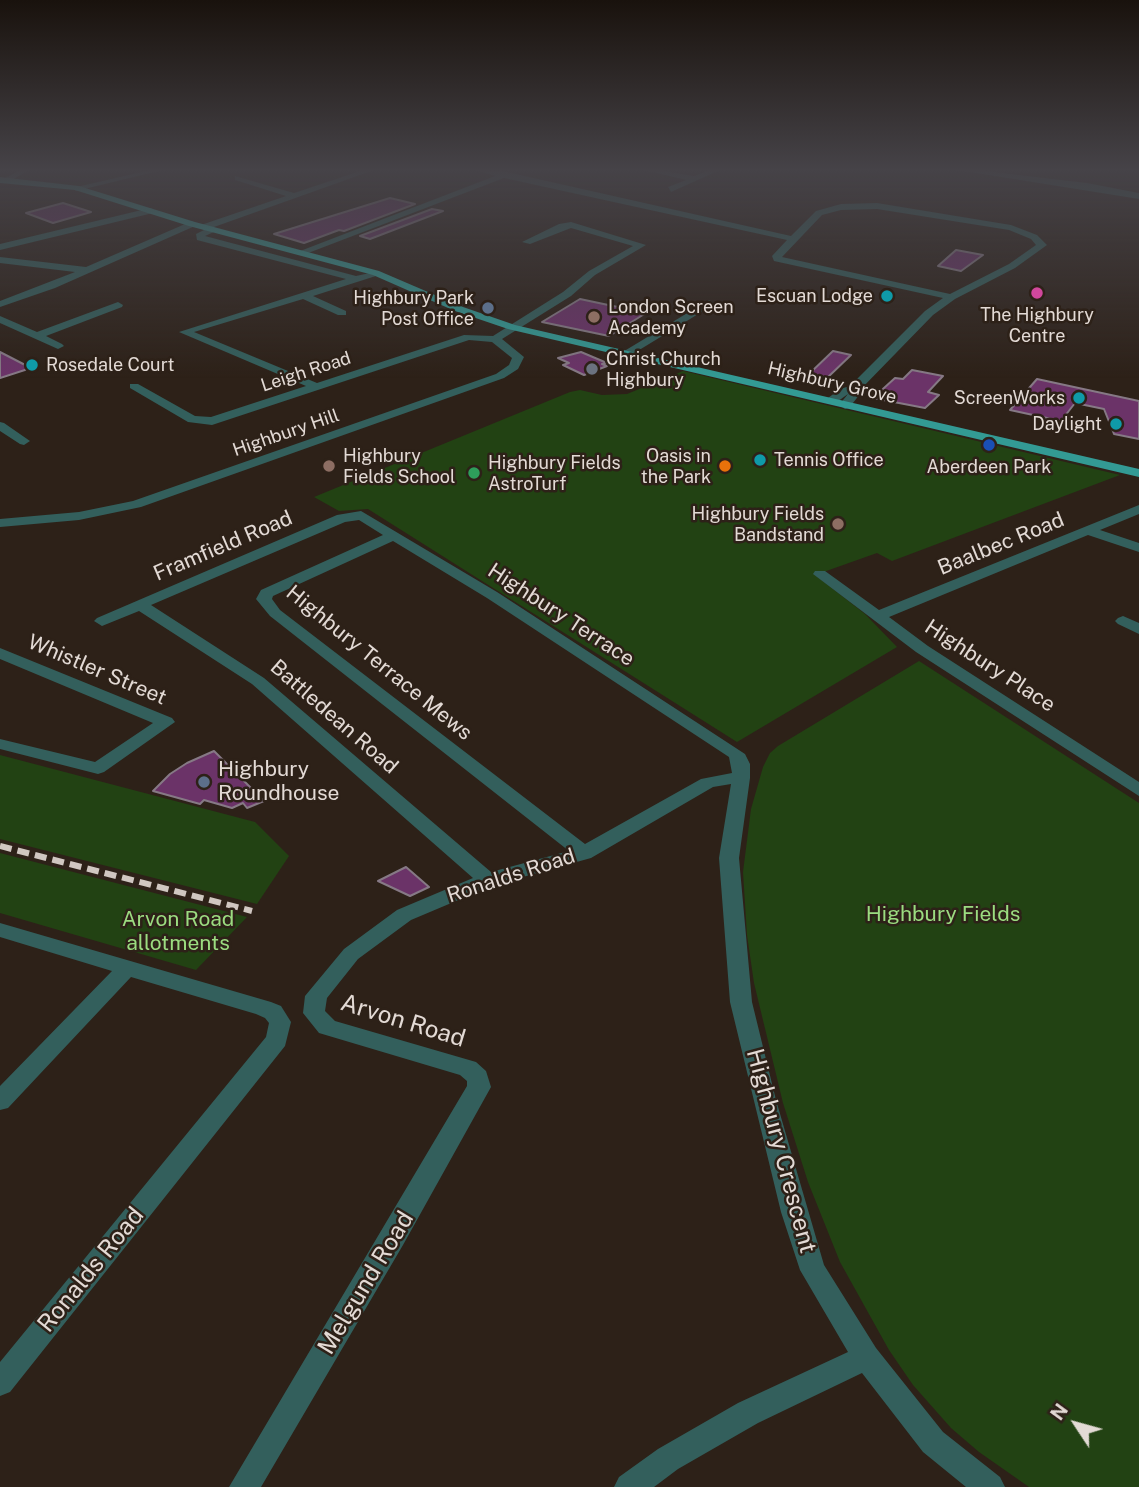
<!DOCTYPE html>
<style>
body{margin:0}
#map{position:relative;width:1139px;height:1487px;overflow:hidden;background:#2d2118;font-family:"Public Sans",sans-serif}
canvas{display:block}
.north{position:absolute;left:1041px;top:1389px;width:70px;height:70px;-webkit-text-stroke:5px #2d2118;paint-order:stroke;rotate:306deg;font-size:19px;font-weight:700;line-height:28px;text-align:center;color:#e3dad5}
.north::after{content:'';display:block;margin:auto;width:24px;height:32px;background:#e3dad5;clip-path:polygon(50% 0,100% 100%,50% 72%,0 100%)}
</style>
<div id="map">
<canvas width="1139" height="1487"></canvas>
<div class="north">N</div>
</div>
<script>
const g = document.querySelector('canvas').getContext('2d');
g.lineJoin = 'round';
function fillPath(path, color) {
  g.fillStyle = color;
  g.fill(path, 'evenodd');
}
function shape(rows) {
  const path = new Path2D();
  for (const r of rows) {
    path.moveTo(r[0], r[1]);
    for (let i = 2; i < r.length; i += 2) path.lineTo(r[i], r[i + 1]);
  }
  return path;
}
function stroke(path, color, width, dash) {
  g.strokeStyle = color;
  g.lineWidth = width;
  g.lineCap = dash ? 'butt' : 'round';
  g.setLineDash(dash || []);
  g.stroke(path);
}
function label(font, color, halo, rows, align = 'center') {
  g.font = font + ' "Public Sans",sans-serif';
  g.lineWidth = 5;
  g.setLineDash([]);
  g.textBaseline = 'middle';
  g.strokeStyle = halo;
  g.fillStyle = color;
  for (const [text, x, y, turn = 0] of rows) {
    g.save();
    g.translate(x, y);
    g.rotate((+turn || 0) * Math.PI / 180);
    g.textAlign = isNaN(turn) ? turn : align;
    if (halo) g.strokeText(text, 0, 0);
    g.fillText(text, 0, 0);
    g.restore();
  }
}
fillPath(shape([
 [683,371,1120,475,892,561,877,553,815,575,865,614,897,647,737,742,368,509,339,511,314,497,570,392,580,390,602,395,627,394],
 [919,661,1139,803,1139,1487,1029,1487,979,1452,951,1428,913,1385,889,1350,840,1262,808,1182,783,1103,754,983,747,935,743,872,751,809,763,767,770,753,778,746],
 [0,755,255,822,289,856,257,904,0,839],
 [0,853,247,917,196,970,0,913]
]), '#224213');
const building = shape([
 [390,198,415,204,344,231,339,230,304,243,274,234,390,198],
 [63,203,91,212,53,223,26,213,63,203],
 [432,209,443,211,370,239,360,236,432,209],
 [956,250,983,255,961,271,938,266,956,250],
 [580,299,646,313,609,336,542,322,580,299],
 [833,351,851,355,827,378,809,374,833,351],
 [0,352,31,368,0,378,0,352],
 [581,352,607,363,602,364,607,366,584,375,563,365,569,363,558,358,581,352],
 [912,370,943,376,928,392,939,395,925,408,873,398,895,378,903,379,912,370],
 [1037,379,1139,401,1139,439,1114,434,1104,409,1075,403,1061,421,1010,410,1037,379],
 [214,751,264,801,247,808,243,803,232,808,204,800,200,804,153,791,170,774,187,763,214,751],
 [406,867,429,887,410,896,378,881,406,867]
]);
fillPath(building, '#6b3368');
stroke(building, '#867985', 2);
fillPath(shape([
 [20,170,29,170,7,183,0,181,20,170],
 [150,170,163,170,76,191,72,188,150,170],
 [363,170,374,170,214,227,216,231,205,236,356,276,379,271,379,275,313,296,346,311,346,315,338,315,303,299,194,332,317,383,464,335,493,336,563,292,589,271,633,246,571,228,530,244,522,242,559,224,571,222,646,245,595,275,571,296,502,339,524,357,518,369,504,378,141,507,79,520,0,527,0,519,79,512,133,501,496,374,509,365,512,358,492,342,469,340,212,425,188,422,130,388,130,384,138,384,195,416,211,417,306,386,179,332,346,279,197,240,196,234,204,230,199,227,201,225,286,196,235,180,235,176,294,193,363,170],
 [476,170,507,172,791,236,816,211,841,204,877,203,1011,225,1037,235,1047,245,1015,268,955,299,933,315,860,390,860,394,849,408,845,409,839,405,848,394,834,404,824,401,840,389,850,386,925,311,943,298,774,261,772,256,787,240,504,178,303,255,295,253,495,176,476,170],
 [877,209,1009,230,1031,239,1036,245,1009,264,950,294,782,257,822,215,841,210,877,209],
 [644,170,658,170,694,176,710,170,720,170,671,192,668,187,686,180,644,170],
 [957,170,977,170,1087,183,1139,193,1139,199,957,170],
 [150,208,153,209,153,213,0,250,0,244,150,208],
 [192,221,197,224,195,226,55,288,0,307,0,301,75,272,0,263,0,257,86,267,192,221],
 [709,300,714,303,713,305,631,355,621,353,709,300],
 [118,302,123,305,122,307,46,336,62,344,64,346,58,349,0,323,0,316,37,332,118,302],
 [0,422,4,423,30,441,24,445,20,444,0,431,0,422],
 [1139,505,1139,514,1100,530,1139,543,1139,552,1088,535,889,617,928,646,1139,782,1139,796,916,652,813,574,815,571,825,571,879,610,1139,505],
 [361,511,497,592,745,754,750,764,750,778,739,858,752,1002,776,1100,824,1265,876,1348,943,1432,1000,1477,1005,1487,966,1487,923,1452,862,1373,758,1423,678,1469,654,1487,614,1487,619,1477,658,1449,738,1403,848,1352,800,1270,781,1212,730,1002,719,858,731,784,713,787,591,858,494,885,411,920,358,959,327,998,325,1011,335,1021,476,1062,486,1071,491,1087,403,1245,261,1487,229,1487,467,1086,467,1081,460,1075,319,1033,303,1013,305,996,344,949,397,910,473,878,252,684,139,611,102,626,94,621,97,618,337,515,361,511],
 [359,520,383,535,261,590,256,599,270,616,569,851,491,872,264,678,151,605,345,522,359,520],
 [393,541,487,598,729,757,732,773,701,779,585,844,280,610,272,599,273,596,393,541],
 [1123,616,1139,623,1139,634,1118,624,1115,621,1118,618,1123,616],
 [0,648,172,718,175,722,104,772,98,774,0,749,0,739,95,762,153,723,0,659,0,648],
 [0,923,271,1002,281,1006,291,1022,285,1046,10,1392,0,1396,0,1362,266,1037,269,1023,265,1018,256,1014,131,977,8,1108,0,1110,0,1086,112,971,0,937,0,923]
]), '#335f5c');
fillPath(shape([
 [0,177,79,186,195,222,379,271,463,307,515,325,1139,469,1139,477,508,329,455,311,373,275,189,226,75,190,0,183,0,177]
]), '#339a94');
stroke(shape([
 [0,846,252,911]
]), '#d0c7c1', 6, [12, 6]);
const sky = g.createLinearGradient(0, 0, 0, 378);
sky.addColorStop(0, '#19120d');
sky.addColorStop(0.45, '#464348');
sky.addColorStop(1, '#46434800');
g.fillStyle = sky;
g.fillRect(0, 0, 1139, 378);
for (const [x, y, r, color] of [
 [1037,293,7,"#d1479c"],
 [887,296,7,"#0f9aa8"],
 [488,308,7,"#5c6f8a"],
 [594,317,7,"#8d6e63"],
 [32,365,7,"#0f9aa8"],
 [592,369,7,"#6b7280"],
 [1079,398,7,"#0f9aa8"],
 [1116,424,7,"#0f9aa8"],
 [989,445,7,"#1a4fb4"],
 [760,460,7,"#0f9aa8"],
 [329,466,7,"#8d6e63"],
 [725,466,7,"#e8710a"],
 [474,473,7,"#2e9e5b"],
 [838,524,7,"#8d6e63"],
 [204,782,7,"#5c6f8a"]
]) {
  const dot = new Path2D();
  dot.arc(x, y, r, 0, 2 * Math.PI);
  g.fillStyle = color;
  g.fill(dot);
  stroke(dot, '#2d2118', 2.5);
}
label('18px', '#e3dad5', '#2d2118', [
 ["Escuan Lodge",873,296],
 ["Highbury Park",474,298],
 ["Post Office",474,319],
 ["London Screen",608,307,"left"],
 ["Academy",608,328,"left"],
 ["The Highbury",1037,315,"center"],
 ["Centre",1037,336,"center"],
 ["Christ Church",606,359,"left"],
 ["Highbury",606,380,"left"],
 ["Rosedale Court",46,365,"left"],
 ["ScreenWorks",1065,398],
 ["Daylight",1102,424],
 ["Highbury",343,456,"left"],
 ["Fields School",343,477,"left"],
 ["Oasis in",711,456],
 ["the Park",711,477],
 ["Tennis Office",774,460,"left"],
 ["Highbury Fields",488,463,"left"],
 ["AstroTurf",488,484,"left"],
 ["Aberdeen Park",989,467,"center"],
 ["Highbury Fields",824,514],
 ["Bandstand",824,535]
], 'right');
label('18px', '#e3dad5', '#2d2118', [
 ["Leigh Road",306,372,-18],
 ["Highbury Grove",832,383,13],
 ["Highbury Hill",286,433,-19]
]);
label('21px', '#e3dad5', '#2d2118', [
 ["Baalbec Road",1001,544,-22],
 ["Framfield Road",223,546,-23],
 ["Highbury Terrace",561,615,33],
 ["Highbury Terrace Mews",379,663,39],
 ["Highbury Place",990,666,33],
 ["Whistler Street",97,670,23],
 ["Battledean Road",334,717,41],
 ["Ronalds Road",511,876,-18]
]);
label('21px', '#e3dad5', '#2d2118', [
 ["Highbury",218,770],
 ["Roundhouse",218,794]
], 'left');
label('21px', '#9bdc80', '#2d2118', [
 ["Highbury Fields",943,915],
 ["Arvon Road",178,920],
 ["allotments",178,944]
]);
label('24px', '#e3dad5', '#2d2118', [
 ["Arvon Road",403,1021,17],
 ["Highbury Crescent",781,1151,75],
 ["Ronalds Road",91,1270,-51],
 ["Melgund Road",366,1283,-59]
]);
</script>
